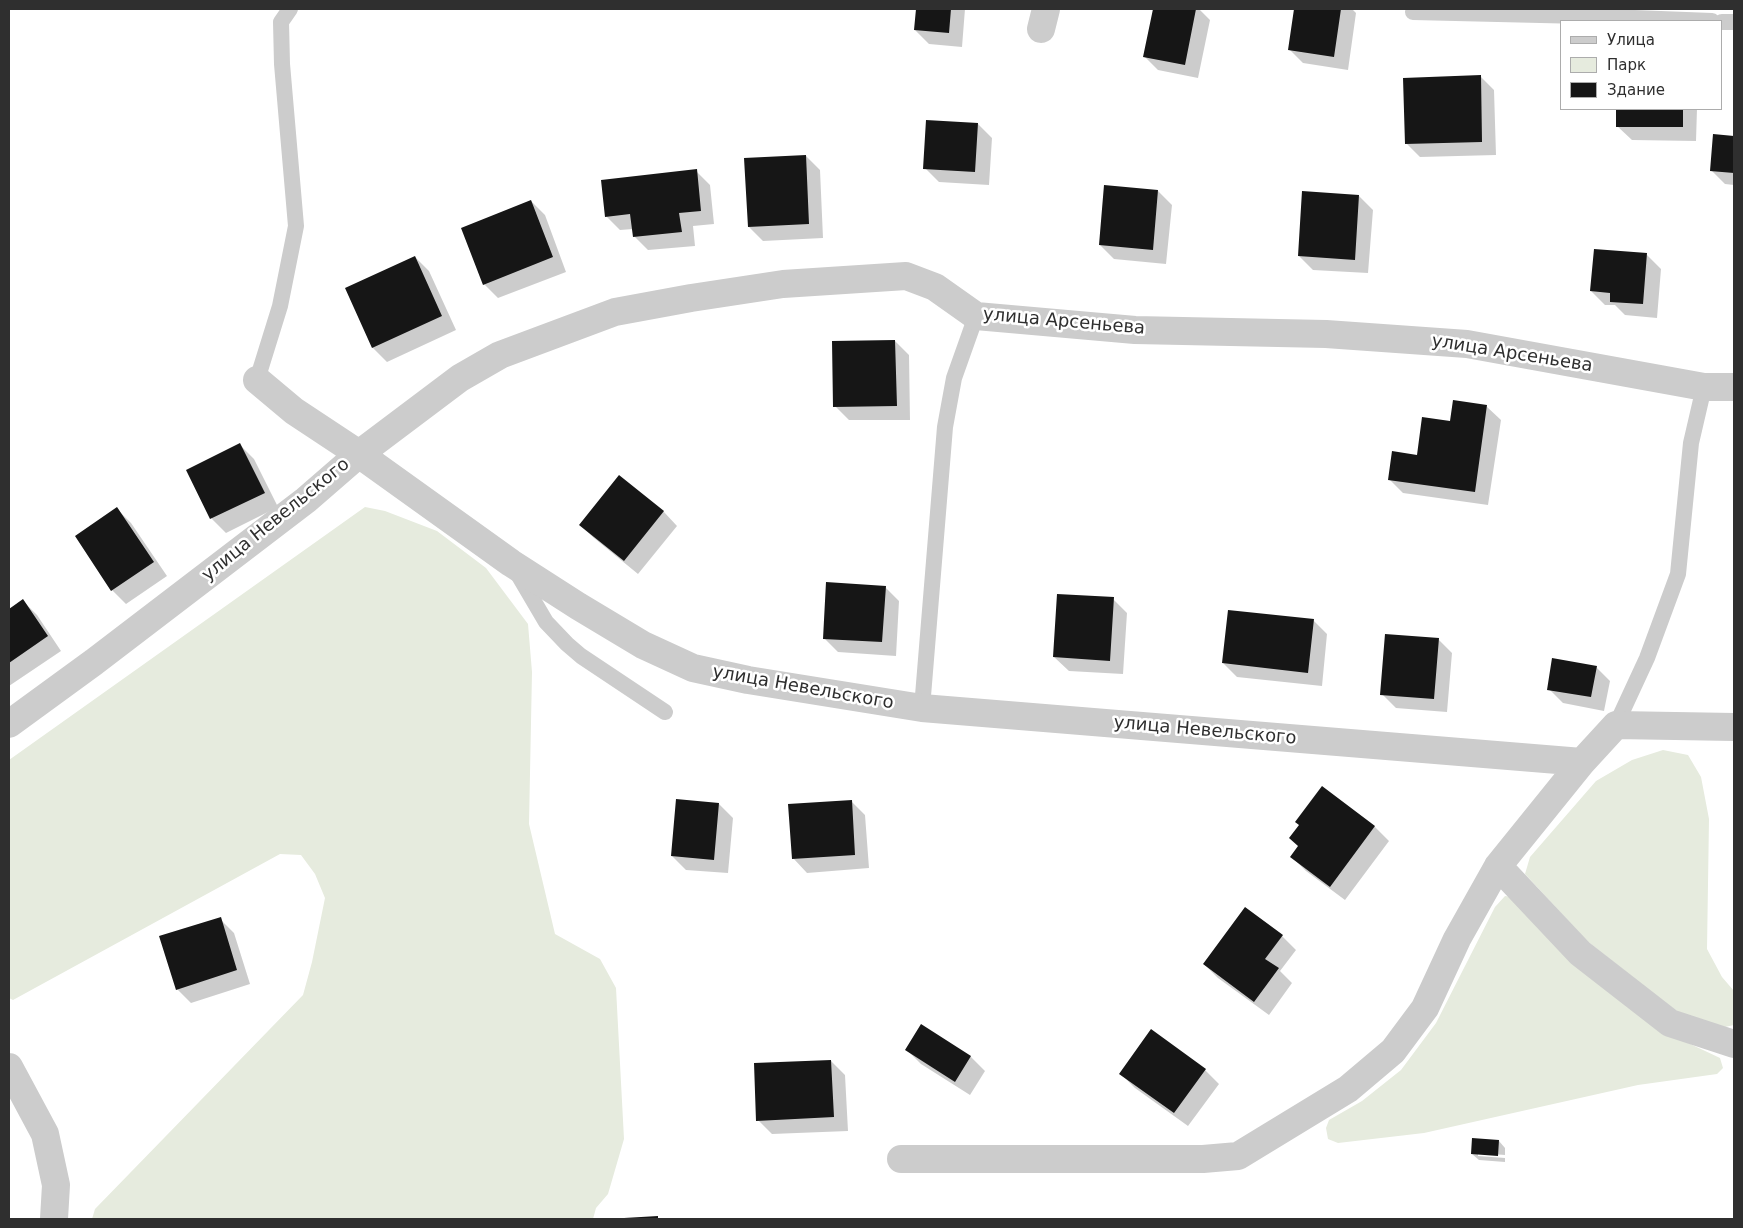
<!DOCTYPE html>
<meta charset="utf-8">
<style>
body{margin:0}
#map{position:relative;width:1743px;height:1228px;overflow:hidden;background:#fff;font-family:"DejaVu Sans",sans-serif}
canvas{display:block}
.frame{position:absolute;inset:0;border:10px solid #2f2f2f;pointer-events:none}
.legend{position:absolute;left:1560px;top:20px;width:162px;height:90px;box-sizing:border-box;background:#fff;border:1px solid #acacac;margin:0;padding:6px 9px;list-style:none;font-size:15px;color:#2f2f2f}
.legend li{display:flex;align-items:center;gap:10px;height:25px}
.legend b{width:25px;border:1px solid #acacac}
</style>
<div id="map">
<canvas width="1743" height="1228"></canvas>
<div class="frame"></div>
<ul class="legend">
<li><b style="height:6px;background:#ccc"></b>Улица</li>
<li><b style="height:14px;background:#e6ebde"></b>Парк</li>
<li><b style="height:14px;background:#161616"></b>Здание</li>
</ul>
</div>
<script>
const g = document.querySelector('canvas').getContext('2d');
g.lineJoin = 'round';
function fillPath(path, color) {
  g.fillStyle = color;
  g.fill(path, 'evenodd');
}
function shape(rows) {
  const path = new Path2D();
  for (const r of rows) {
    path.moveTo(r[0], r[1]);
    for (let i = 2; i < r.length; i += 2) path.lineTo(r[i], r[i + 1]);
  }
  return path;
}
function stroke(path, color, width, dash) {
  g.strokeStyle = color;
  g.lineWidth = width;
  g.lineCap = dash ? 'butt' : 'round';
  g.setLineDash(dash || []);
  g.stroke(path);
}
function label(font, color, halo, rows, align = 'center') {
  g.font = font + ' "DejaVu Sans",sans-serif';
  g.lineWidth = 5;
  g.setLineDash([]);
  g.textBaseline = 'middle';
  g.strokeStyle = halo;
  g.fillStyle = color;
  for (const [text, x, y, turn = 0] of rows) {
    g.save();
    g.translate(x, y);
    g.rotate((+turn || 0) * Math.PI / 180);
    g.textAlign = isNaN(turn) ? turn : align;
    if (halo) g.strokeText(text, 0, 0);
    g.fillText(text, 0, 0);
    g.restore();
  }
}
fillPath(shape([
 [365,507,385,511,437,531,486,568,528,624,532,672,529,824,555,934,600,959,616,988,624,1139,608,1194,596,1208,593,1219,92,1219,95,1209,303,995,312,962,325,898,315,874,301,855,280,854,13,1000,9,998,9,760],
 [1663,750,1688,755,1701,777,1709,819,1707,949,1722,977,1734,991,1734,1025,1725,1027,1678,1012,1653,993,1587,941,1525,874,1530,857,1596,781,1632,760],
 [1505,896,1512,897,1667,1033,1720,1058,1723,1068,1717,1074,1638,1085,1424,1133,1338,1143,1328,1139,1326,1128,1329,1120,1362,1101,1401,1070,1436,1023,1495,907]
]), '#e6ebde');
fillPath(shape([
 [917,9,965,9,962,47,929,44,915,30],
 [1154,9,1199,9,1210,20,1198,78,1158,70,1144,56],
 [1296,9,1352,9,1356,13,1348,70,1303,63,1289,49],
 [1480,76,1494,90,1496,155,1420,157,1406,143],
 [1618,109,1697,109,1696,141,1632,140,1617,126],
 [978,124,992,138,989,185,939,182,925,168],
 [1714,136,1734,137,1734,185,1725,184,1711,170],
 [806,156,820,170,823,238,763,241,749,227],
 [696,171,710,185,714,224,693,226,695,246,648,250,634,236,633,229,620,230,606,216],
 [1158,191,1172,205,1166,264,1114,259,1100,245],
 [1359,196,1373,210,1368,273,1313,270,1299,256],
 [531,201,545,215,566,272,498,298,484,284],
 [1647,255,1661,269,1657,318,1625,315,1615,305,1605,305,1591,291],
 [415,257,429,271,456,330,387,362,373,348,347,288],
 [895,341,909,355,910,420,849,420,835,406],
 [1486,406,1501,420,1488,505,1403,493,1389,479,1418,456,1451,422],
 [240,445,254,459,278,507,226,533,212,519,188,470],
 [619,476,664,512,677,526,638,574,594,538,580,525],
 [117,509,131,523,167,576,126,604,112,590,76,536],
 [885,587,899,601,896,656,838,652,824,638],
 [1113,599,1127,613,1123,674,1069,671,1054,657],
 [23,601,37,615,61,651,9,686,9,611],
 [1313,620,1327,634,1322,686,1237,677,1223,663],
 [1438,639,1452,653,1447,712,1396,708,1382,694],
 [1596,667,1610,681,1604,711,1563,703,1549,689],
 [1323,788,1375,827,1389,841,1345,900,1306,871,1292,857,1299,847],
 [851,801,865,815,869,868,807,873,793,858],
 [719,804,733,818,728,873,686,870,672,856],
 [220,919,234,933,250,984,191,1003,177,989],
 [1282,936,1296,950,1280,971,1292,983,1269,1015,1218,978,1204,964],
 [922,1026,971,1057,985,1071,970,1095,921,1064,907,1050],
 [831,1061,845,1075,848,1131,772,1134,758,1120],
 [1205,1070,1219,1084,1188,1126,1135,1088,1121,1074],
 [1499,1141,1505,1148,1505,1162,1479,1160,1472,1154],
 [1478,1153,1505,1155,1505,1158,1478,1156]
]), '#0003');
fillPath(shape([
 [916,9,951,9,949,33,914,30],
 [1153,9,1196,9,1185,65,1143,57],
 [1294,9,1341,9,1334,57,1288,50],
 [1481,75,1482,142,1405,144,1403,78],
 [1616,109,1683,109,1683,127,1616,127],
 [926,120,978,123,975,172,923,169],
 [1713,134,1734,136,1734,173,1710,171],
 [806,155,809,224,748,227,744,158],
 [697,169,701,211,679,213,682,232,633,237,630,214,605,217,601,180],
 [1104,185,1158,190,1153,250,1099,245],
 [1302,191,1359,195,1355,260,1298,256],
 [531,200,553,257,483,285,461,228],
 [1594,249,1647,253,1643,304,1610,302,1610,293,1590,291],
 [415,256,442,316,372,348,345,288],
 [895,340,897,406,833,407,832,341],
 [1453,400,1487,405,1475,492,1388,480,1392,451,1417,455,1422,417,1450,421],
 [240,443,265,493,210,519,186,470],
 [619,475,664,511,624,561,579,525],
 [117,507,154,562,111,591,75,536],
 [826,582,886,586,882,642,823,639],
 [1057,594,1114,597,1110,661,1053,657],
 [23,599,48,636,9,663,9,609],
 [1228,610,1314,619,1308,673,1222,663],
 [1385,634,1439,638,1434,699,1380,695],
 [1552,658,1597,666,1591,697,1547,690],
 [1322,786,1375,826,1330,887,1290,857,1298,846,1289,838,1299,825,1295,822],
 [676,799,719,803,714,860,671,856],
 [852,800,855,855,792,859,788,804],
 [1245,907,1283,935,1265,959,1279,968,1254,1002,1203,964],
 [221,917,237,970,176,990,159,936],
 [921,1024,971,1056,955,1082,905,1050],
 [1151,1029,1206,1069,1174,1113,1119,1074],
 [831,1060,834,1117,756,1121,754,1063],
 [1472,1138,1499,1140,1498,1156,1471,1154],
 [658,1216,658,1219,624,1219,624,1218]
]), '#161616');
stroke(shape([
 [1413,12,1583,16,1712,21],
 [1722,22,1734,22],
 [257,380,280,306,296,226,282,64,281,22,290,9],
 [516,571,546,622,567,644,581,656,665,712],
 [922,708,945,427,954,378,976,316],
 [1616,725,1647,658,1678,574,1691,443,1704,387]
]), '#ccc', 16);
stroke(shape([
 [1041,29,1046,9],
 [257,380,294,411,359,454,511,563,578,606,643,645,693,668,748,680,922,708,1582,762,1616,725,1734,727],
 [9,724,94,662,306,500,359,454,460,378,500,355,615,312,691,298,783,284,906,276,935,287,976,316,1135,330,1326,334,1467,344,1704,387,1734,387],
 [1498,866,1580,953,1670,1023,1734,1044],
 [9,1067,45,1134,56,1185,54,1219],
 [901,1159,1203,1159,1238,1156,1348,1089,1393,1051,1425,1008,1457,939,1498,866,1582,762]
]), '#ccc', 28);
label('18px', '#2f2f2f', '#fff', [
 ["улица Арсеньева",1064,322,5],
 ["улица Арсеньева",1512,354,9],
 ["улица Невельского",276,520,-39],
 ["улица Невельского",803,688,10],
 ["улица Невельского",1205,731,5]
]);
</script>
